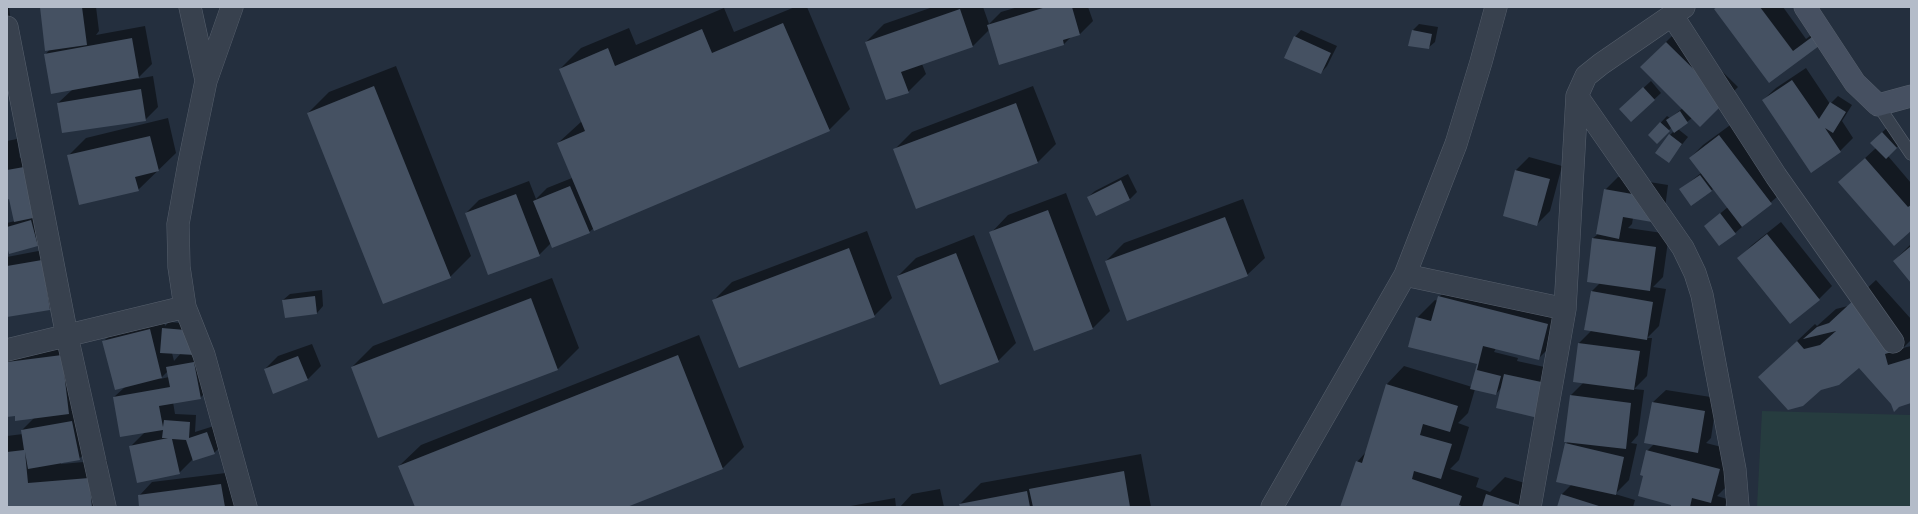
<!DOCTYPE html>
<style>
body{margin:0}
#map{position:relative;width:1918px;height:514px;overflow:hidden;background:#242f3e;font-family:Arial,sans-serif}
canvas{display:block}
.frame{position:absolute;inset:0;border:8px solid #b4bcc9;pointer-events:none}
</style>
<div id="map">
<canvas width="1918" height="514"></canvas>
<div class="frame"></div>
</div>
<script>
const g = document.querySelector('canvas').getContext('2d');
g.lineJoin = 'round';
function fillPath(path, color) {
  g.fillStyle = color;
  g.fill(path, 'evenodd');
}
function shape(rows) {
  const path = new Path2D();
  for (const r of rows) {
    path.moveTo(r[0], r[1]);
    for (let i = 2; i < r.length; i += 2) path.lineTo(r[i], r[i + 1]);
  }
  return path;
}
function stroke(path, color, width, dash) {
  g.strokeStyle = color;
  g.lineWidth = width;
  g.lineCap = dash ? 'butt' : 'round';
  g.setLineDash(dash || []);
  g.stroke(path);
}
fillPath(shape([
 [1762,411,1911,415,1911,507,1757,507]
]), '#263c3f');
fillPath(shape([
 [7,7,9,7,17,73,7,83],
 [41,7,96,7,99,31,96,35,145,26,152,64,137,79,153,76,158,107,145,120,58,103,73,89,45,55,50,49],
 [795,7,807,7,850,109,829,130,594,228,589,232,551,243,539,255,466,213,479,200,529,181,536,199,547,188,572,178,558,143,582,121,560,69,581,48,629,28,636,45,724,8,734,32],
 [933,7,983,7,989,24,1001,12,1018,7,1088,7,1093,21,1080,34,1071,37,1064,44,989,30,973,46,922,64,926,74,908,92,866,42,884,24],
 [1717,7,1783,7,1806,39,1825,25,1769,82],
 [1419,24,1438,27,1435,42,1428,48,1413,30],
 [1679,29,1738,87,1700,125,1692,118,1678,129,1688,137,1668,162,1670,135,1674,131,1672,127,1657,142,1649,135,1667,116,1670,118,1683,108,1641,67],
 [1301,30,1337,46,1327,66,1321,73,1295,37],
 [396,66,471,256,450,277,308,113,329,92],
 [1806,68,1830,104,1838,96,1852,105,1842,121,1853,138,1840,151,1763,100,1776,88],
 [1651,81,1661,93,1631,121,1627,103],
 [1033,86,1056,144,1038,162,917,207,894,150,912,132],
 [168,118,176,153,138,190,68,156,86,138],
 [1733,123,1785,190,1735,233,1705,226,1728,207,1713,189,1691,205,1681,189,1701,173,1690,158,1703,145],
 [1889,126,1903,141,1888,156,1911,183,1911,230,1839,182,1876,148,1878,136],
 [17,139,20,158,37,155,45,239,38,246,9,249,7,251,7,223,15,221,10,198,7,199,7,141],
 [1529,157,1562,166,1550,211,1537,224,1504,215,1516,170],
 [1128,174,1137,192,1130,199,1097,215,1088,197,1095,191],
 [1618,177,1668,185,1665,208,1633,218,1632,224,1628,228,1669,234,1663,277,1653,287,1666,289,1659,326,1647,338,1652,338,1647,376,1634,389,1644,390,1638,435,1631,443,1637,444,1629,480,1615,494,1635,500,1633,507,1558,507,1562,494,1572,484,1566,444,1568,441,1570,396,1584,382,1579,343,1592,330,1592,291,1600,283,1593,238,1597,235,1605,190],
 [1066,193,1110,311,1092,329,991,233,1008,215],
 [1243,199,1265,258,1247,275,1106,261,1124,243],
 [1781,222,1832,286,1819,299,1790,322,1739,258,1752,245],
 [867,231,892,298,874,316,714,300,732,282],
 [974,235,1016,343,998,361,898,276,916,258],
 [1911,244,1911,281,1894,261],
 [54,248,63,296,50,309,7,316,7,257],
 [552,278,579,348,558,369,352,367,373,346],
 [1457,279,1565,306,1556,341,1538,359,1496,348,1494,352,1518,358,1517,361,1558,370,1551,404,1501,388,1496,394,1475,389,1468,413,1458,423,1469,427,1459,460,1450,469,1479,478,1476,487,1490,492,1505,477,1541,488,1535,507,1342,507,1357,462,1366,452,1387,384,1404,366,1472,387,1478,364,1417,318,1435,300,1438,301,1439,297],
 [1876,280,1911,319,1911,340,1903,348,1911,346,1911,402,1859,366,1759,377,1815,324,1817,326,1836,309,1848,306],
 [322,290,323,306,317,313,283,300,290,294],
 [163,317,165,326,169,322,203,325,213,385,200,398,173,402,175,414,196,415,195,432,214,426,221,446,214,453,193,459,179,473,131,446,145,432,114,397,125,387,103,342,116,329],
 [172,353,181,353,174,361],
 [168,371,169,377,160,379],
 [699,335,744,447,723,468,625,507,416,507,399,466,421,445],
 [80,338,87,395,71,411,85,408,92,446,79,459,61,463,61,464,107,460,111,506,7,507,7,436,23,434,22,430,35,417,16,414,7,416,7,347],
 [312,344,321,366,308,379,265,369,278,356],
 [1666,390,1717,398,1711,438,1706,443,1737,451,1729,484,1717,496,1727,499,1725,507,1672,507,1673,504,1644,475,1647,451,1654,444,1652,403],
 [1141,454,1151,507,961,507,960,504,981,483],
 [234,472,239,507,140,507,139,496,152,482],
 [940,489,944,507,900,507,912,494],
 [895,498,896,507,845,507]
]), '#0007');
fillPath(shape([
 [40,7,82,7,87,45,45,51],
 [1046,7,1072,7,1080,35,1063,40,1064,45,999,65,987,25],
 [1717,7,1760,7,1793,51,1812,37,1819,46,1769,83,1714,9],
 [960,9,973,47,901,72,909,93,886,100,865,42],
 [783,23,830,131,594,231,557,143,585,131,559,69,608,48,615,66,702,29,712,53],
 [1412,30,1432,34,1429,49,1408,46],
 [1294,36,1331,53,1321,74,1284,58],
 [132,38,139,78,51,94,44,54],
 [1666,42,1726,101,1700,127,1640,67],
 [1792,80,1819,119,1830,102,1846,112,1833,133,1825,128,1841,152,1811,173,1762,100],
 [374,86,451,278,383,304,307,113],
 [1643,87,1655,100,1631,122,1619,109],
 [141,89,146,121,62,133,57,103],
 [1016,103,1038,163,916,209,893,149],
 [1680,111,1688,123,1674,133,1666,120],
 [1660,122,1670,131,1657,144,1648,135],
 [1882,132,1897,148,1886,159,1870,143],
 [1669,134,1682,144,1669,163,1655,153],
 [1719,135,1772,204,1742,227,1689,158],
 [150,136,159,171,135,177,139,191,79,205,67,155],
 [1865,158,1908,207,1911,205,1911,231,1894,246,1838,182],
 [24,167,33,218,14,222,9,199,7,200,7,170],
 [1515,170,1550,179,1537,226,1503,216],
 [1700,175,1712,191,1691,206,1679,189],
 [1121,180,1130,200,1096,216,1087,197],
 [570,186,590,233,552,248,533,201],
 [1604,189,1655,198,1652,222,1623,217,1619,239,1596,234],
 [516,194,540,256,488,275,465,213],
 [1048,210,1093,329,1034,351,989,232],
 [1720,213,1736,234,1719,246,1704,226],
 [1225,217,1248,276,1127,321,1105,261],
 [31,220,38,246,9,254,7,246,7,227],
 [1767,234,1820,300,1790,324,1737,258],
 [1592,238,1656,247,1650,291,1587,282],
 [1911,246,1911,283,1893,261],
 [849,248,875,317,739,368,712,300],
 [956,253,999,362,940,385,897,276],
 [42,260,50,310,7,317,7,266],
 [1591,291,1653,302,1647,340,1584,330],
 [315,296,317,314,285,318,282,300],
 [1438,296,1548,324,1539,360,1483,346,1477,370,1501,376,1496,395,1470,389,1477,364,1408,347,1416,317,1431,321],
 [1857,297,1904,348,1885,354,1888,365,1911,358,1911,403,1899,407,1894,412,1891,404,1859,368,1839,385,1821,390,1803,406,1788,410,1758,377,1797,341,1804,349,1820,345,1836,331,1803,339,1817,327,1829,323],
 [531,298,558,370,378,438,351,367],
 [162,328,197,331,195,355,160,353],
 [150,329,162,378,115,390,102,341],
 [1578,343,1640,351,1634,390,1573,382],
 [62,355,69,414,15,421,15,416,7,417,7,362],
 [678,355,723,469,627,507,415,507,398,466],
 [298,356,308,380,273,394,264,369],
 [194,362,201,399,159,406,163,427,164,420,190,422,189,438,207,432,215,454,193,461,186,440,172,439,180,474,137,483,129,446,168,438,162,438,163,430,120,437,113,397,170,387,166,367],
 [1504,374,1546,383,1538,418,1496,408],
 [1386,384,1458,406,1450,432,1423,424,1420,435,1452,444,1441,479,1414,471,1412,479,1462,496,1459,505,1464,507,1340,507,1356,461,1362,463],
 [1570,395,1631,403,1626,449,1564,442],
 [1652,402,1705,411,1698,453,1644,443],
 [72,421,80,460,28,469,25,452,28,483,89,478,92,507,7,507,7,452,24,450,21,430],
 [1565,443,1624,457,1616,495,1556,482],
 [1646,450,1720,469,1711,503,1692,498,1690,507,1671,507,1671,505,1638,496,1643,476,1640,475],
 [1124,471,1130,507,1033,507,1029,489],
 [221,484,225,507,139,507,138,495],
 [1027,491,1030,507,960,507,959,504],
 [1486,494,1525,507,1482,507],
 [1561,494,1602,507,1557,507]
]), '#455162');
const lane = shape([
 [1878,105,1911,154]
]);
const street = shape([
 [190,7,206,80],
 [232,7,206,81,189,163,178,224,179,267,185,307,204,355,246,507],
 [1672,15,1776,176,1893,342],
 [7,27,67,336,105,507],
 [1577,96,1683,248,1695,273,1702,295,1735,470,1738,507],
 [1405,275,1565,309],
 [7,350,185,307],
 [1272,507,1405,275,1456,144,1481,62,1496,7],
 [1530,507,1565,309,1577,96,1586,76,1601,64,1684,7]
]);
const secondary = shape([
 [1805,7,1855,83,1878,105,1911,96]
]);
stroke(lane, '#565f6c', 13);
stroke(street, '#565f6c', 23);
stroke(secondary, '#565f6c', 23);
stroke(lane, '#38414e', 12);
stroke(street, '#38414e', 22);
stroke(secondary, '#465061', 22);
</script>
